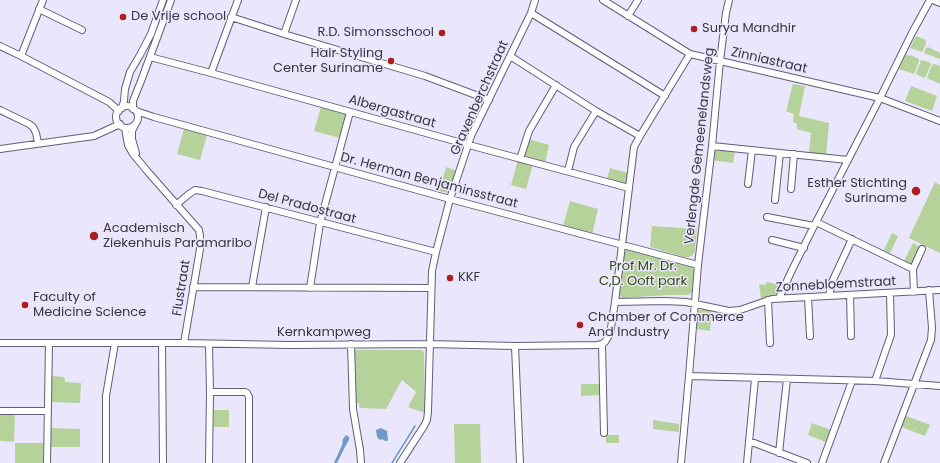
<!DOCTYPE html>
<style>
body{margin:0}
canvas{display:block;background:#eae6fb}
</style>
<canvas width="940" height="463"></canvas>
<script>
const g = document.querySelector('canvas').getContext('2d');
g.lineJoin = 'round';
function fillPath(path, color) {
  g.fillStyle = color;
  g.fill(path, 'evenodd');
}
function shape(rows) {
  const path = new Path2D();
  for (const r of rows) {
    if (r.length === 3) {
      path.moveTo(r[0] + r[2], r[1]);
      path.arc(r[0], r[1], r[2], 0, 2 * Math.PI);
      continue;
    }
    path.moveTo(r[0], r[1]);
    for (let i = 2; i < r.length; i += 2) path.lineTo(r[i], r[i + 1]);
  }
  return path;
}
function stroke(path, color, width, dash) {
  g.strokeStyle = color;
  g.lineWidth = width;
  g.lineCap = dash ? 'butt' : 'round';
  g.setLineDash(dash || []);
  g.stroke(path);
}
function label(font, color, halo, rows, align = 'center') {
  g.font = font + ' Poppins,sans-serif';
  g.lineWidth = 3;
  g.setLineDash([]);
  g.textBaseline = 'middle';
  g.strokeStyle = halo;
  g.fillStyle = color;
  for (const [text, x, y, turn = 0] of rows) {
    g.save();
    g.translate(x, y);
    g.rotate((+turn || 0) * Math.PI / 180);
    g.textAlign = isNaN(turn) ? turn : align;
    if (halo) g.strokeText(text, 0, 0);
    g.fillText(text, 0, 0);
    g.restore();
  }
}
fillPath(shape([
 [916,36,918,37,919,37,926,40,926,44,922,52,910,48],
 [928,47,940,53,940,59,924,53,926,48],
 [906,54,909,56,910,55,919,59,919,61,914,74,899,69],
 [921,60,929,62,931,64,925,78,916,74],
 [934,64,940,66,940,84,927,78,932,65],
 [793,84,805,86,799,116,829,123,826,156,809,152,811,133,797,129,797,124,793,122,794,114,786,111],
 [911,86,937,96,932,111,905,101],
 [321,107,345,114,345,119,340,138,314,131],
 [184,129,207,135,200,160,177,154],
 [528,139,549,145,545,163,527,158,525,157,524,155],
 [714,147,735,150,733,163,712,160],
 [518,160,533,164,526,189,511,185],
 [446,167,457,171,450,191,447,193,439,191],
 [610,168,628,173,626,183,623,183,607,179],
 [935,182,940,185,940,253,909,238],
 [570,201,598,209,592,235,563,226],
 [652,226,697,229,695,251,693,255,689,257,684,257,650,247],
 [892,233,898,236,890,253,884,250],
 [913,243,917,245,920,249,913,266,903,263],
 [629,248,691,265,694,270,692,291,691,293,688,295,667,295,623,298,622,297,620,296,618,292,624,251],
 [767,282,783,286,781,290,779,291,776,296,761,299,759,284,765,285],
 [703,309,712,310,710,331,696,329,697,313,700,310],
 [355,350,421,350,424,352,425,413,408,407,416,392,402,380,386,409,360,408,359,403,356,403],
 [51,376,64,377,65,382,81,383,80,403,50,402],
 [581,384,602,384,602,395,581,396],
 [214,410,229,410,229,427,214,427],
 [0,413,15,413,14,442,0,441],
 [906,416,928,424,930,425,925,436,904,428,902,426],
 [653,420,679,424,679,432,653,429],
 [812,423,831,430,826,442,808,435],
 [454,424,480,424,481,463,455,463],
 [50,428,80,429,80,447,50,447],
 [606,435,619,435,619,443,606,443],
 [15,443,43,443,43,463,15,463]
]), '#b4d299');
fillPath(shape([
 [381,428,387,431,388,440,387,441,385,441,382,439,380,440,377,437,376,430],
 [346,435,349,437,349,440,346,445,337,463,334,463,342,445,343,439]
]), '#7099c8');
stroke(shape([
 [360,435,363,449],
 [363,453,364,463],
 [392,463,415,426],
 [404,463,416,444]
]), '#7099c8', 1.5);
const minor = shape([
 [603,0,690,54,880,98,940,121],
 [933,0,940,3],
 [39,9,82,30],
 [531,13,665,96],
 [628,16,638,0],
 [231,17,284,34,425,76,489,100],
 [284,34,296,0],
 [0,46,21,56,109,102,119,111],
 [21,56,43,0],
 [510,56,596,111,640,136],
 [150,57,211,73,469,145,629,188],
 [211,73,238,0],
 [127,117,11],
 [122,108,124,101,125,89,130,72,140,55,151,34,163,0],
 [133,109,133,101,141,81,171,0],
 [0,110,29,124,33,127,36,133,38,143],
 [136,111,154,117,450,199,698,265],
 [135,125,132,131,132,139,136,153],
 [125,128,128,145,133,154,148,172,199,230,200,236,200,249,184,343],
 [712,146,848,160],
 [0,149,94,136,120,124],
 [520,159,529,131,556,85],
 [568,171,574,147,596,111],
 [748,184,752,150],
 [791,189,794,154],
 [775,200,780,153],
 [176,205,189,194,195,190,202,191,436,252],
 [767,217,814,226],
 [816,222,913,269],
 [772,240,804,248],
 [193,287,431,288],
 [252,287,266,207],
 [310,288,320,223,350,112],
 [914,292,913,269,922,249],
 [850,295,851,336],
 [829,296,832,282,852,239],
 [808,297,810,336],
 [779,298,793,268,814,226,880,98,912,33,930,0],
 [768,300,770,343],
 [615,302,664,301,686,302,729,311,740,310,772,299,940,290],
 [0,343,184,343,290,345,429,344,515,346,597,345,602,344,605,342,610,334,615,302,634,147,640,136,690,54],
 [162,343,163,463],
 [209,344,210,392,209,463],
 [351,344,353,409,360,450,361,463],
 [602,344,604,433],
 [515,346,520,463],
 [689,376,875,381,940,386],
 [875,381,891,335,890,293],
 [210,392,245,392,247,393,249,397,249,463],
 [0,411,48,411],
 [749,441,807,463],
 [779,453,787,379],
 [47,463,49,343],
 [106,463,106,396,115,343],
 [400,463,424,426,427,420,428,412,432,271,436,252,450,199,471,136,510,56,531,13,535,0],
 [681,463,689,376,698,265,712,146,720,61,726,13,729,0],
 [747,463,755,379],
 [822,463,852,381],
 [884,463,931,340,932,328,929,290]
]);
stroke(minor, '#635c7b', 8);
stroke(minor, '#fff', 6);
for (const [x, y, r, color] of [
 [123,17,4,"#ae1d1d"],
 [694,29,4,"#ae1d1d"],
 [442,33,4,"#ae1d1d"],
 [391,61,4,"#ae1d1d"],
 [916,191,5,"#ae1d1d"],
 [94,236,5,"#ae1d1d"],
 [450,278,4,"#ae1d1d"],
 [25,305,4,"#ae1d1d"],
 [580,325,4,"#ae1d1d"]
]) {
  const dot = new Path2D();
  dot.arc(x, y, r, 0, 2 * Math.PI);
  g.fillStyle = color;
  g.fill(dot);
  stroke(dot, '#eae6fb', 1.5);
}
label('13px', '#393544', '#eae6fb', [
 ["De Vrije school",131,17],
 ["Surya Mandhir",702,29],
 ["R.D. Simonsschool",434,33,"right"],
 ["Hair Styling",383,54,"right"],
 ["Center Suriname",383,69,"right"],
 ["Esther Stichting",907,184,"right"],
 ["Suriname",907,199,"right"],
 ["Academisch",103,229],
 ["Ziekenhuis Paramaribo",103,244],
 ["KKF",458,278],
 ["Faculty of",33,298],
 ["Medicine Science",33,313],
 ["Chamber of Commerce",588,318],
 ["And Industry",588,333]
], 'left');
label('13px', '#393544', '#eae6fb', [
 ["Zinniastraat",769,61,13],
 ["Gravenberchstraat",480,98,-66],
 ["Albergastraat",392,112,16],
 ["Verlengde Gemeenelandsweg",700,146,-84],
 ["Dr. Herman Benjaminsstraat",429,181,15],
 ["Del Pradostraat",307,207,15],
 ["Zonnebloemstraat",836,285,-3],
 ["Flustraat",182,288,-81],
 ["Kernkampweg",324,333]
]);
label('13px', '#324c10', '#eae6fb', [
 ["Prof Mr. Dr.",643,267],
 ["C,D. Ooft park",643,282]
]);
</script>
